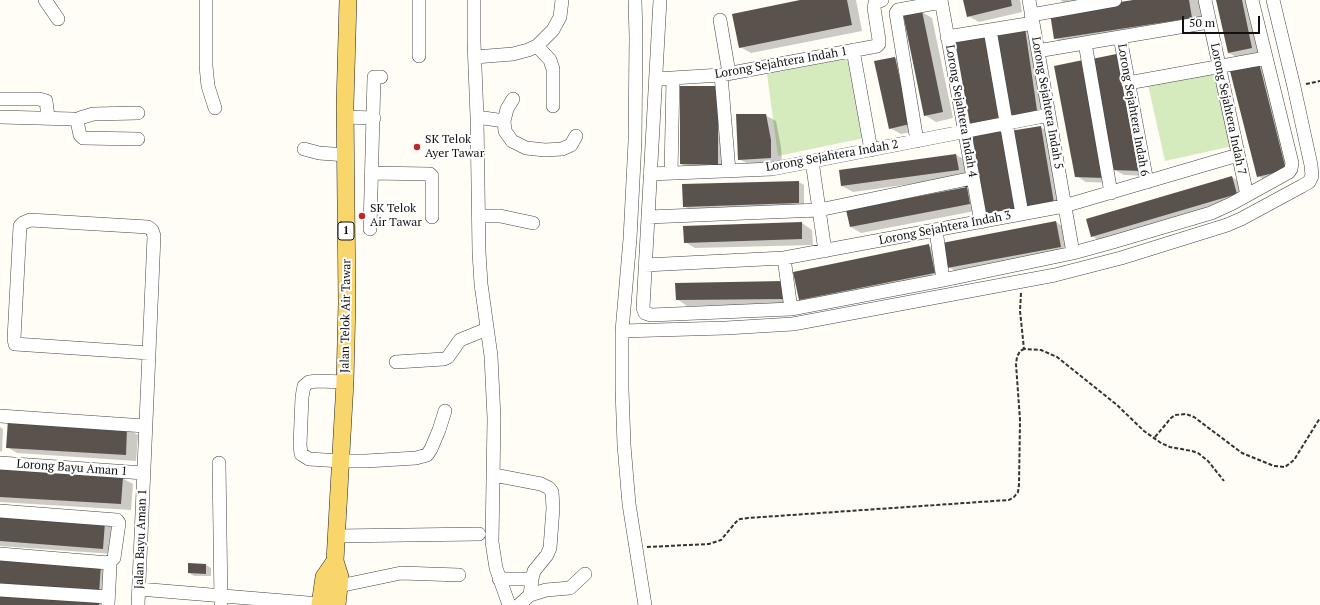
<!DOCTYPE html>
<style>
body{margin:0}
#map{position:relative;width:1320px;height:605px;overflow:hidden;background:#fffdf5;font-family:"PT Serif",serif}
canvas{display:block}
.scale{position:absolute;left:1182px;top:16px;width:78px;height:18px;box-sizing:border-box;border:2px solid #111;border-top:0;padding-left:5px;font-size:12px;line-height:14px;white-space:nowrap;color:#111;-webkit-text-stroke:3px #fff;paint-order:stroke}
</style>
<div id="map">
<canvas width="1320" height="605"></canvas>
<div class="scale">50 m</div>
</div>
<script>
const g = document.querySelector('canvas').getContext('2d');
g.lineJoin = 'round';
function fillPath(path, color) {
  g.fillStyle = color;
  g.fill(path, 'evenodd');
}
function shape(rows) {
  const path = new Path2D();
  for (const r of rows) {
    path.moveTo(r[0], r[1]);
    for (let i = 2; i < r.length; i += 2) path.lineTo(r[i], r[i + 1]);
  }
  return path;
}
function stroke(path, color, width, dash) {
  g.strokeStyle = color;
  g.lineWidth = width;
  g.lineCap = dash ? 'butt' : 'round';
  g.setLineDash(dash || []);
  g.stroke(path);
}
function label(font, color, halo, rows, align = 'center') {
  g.font = font + ' "PT Serif",serif';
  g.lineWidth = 4;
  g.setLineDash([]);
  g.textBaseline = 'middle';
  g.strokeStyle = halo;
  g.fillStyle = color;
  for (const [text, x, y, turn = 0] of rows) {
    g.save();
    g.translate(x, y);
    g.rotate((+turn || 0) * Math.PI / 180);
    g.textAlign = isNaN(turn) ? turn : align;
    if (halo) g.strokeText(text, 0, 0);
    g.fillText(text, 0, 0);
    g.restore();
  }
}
fillPath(shape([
 [851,58,869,137,778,156,767,74],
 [1216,70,1233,146,1165,161,1148,85]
]), '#d5ebbd');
fillPath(shape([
 [805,0,856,0,862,31,751,53,740,47],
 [964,0,1020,0,1022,12,979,22,968,16],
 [1060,0,1099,0,1069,5],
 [1140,0,1199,0,1202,23,1066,44,1055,38],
 [1217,0,1251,0,1263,54,1240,59,1229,53],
 [922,12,932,18,953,118,936,122,925,115],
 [1025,29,1035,36,1048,123,1018,127,1010,122,1011,128,1000,130,1012,137,1011,132,1040,127,1051,133,1064,209,1035,213,1023,207,1025,216,997,221,987,215,973,135,984,133,972,127,957,42,984,37,996,44,995,34],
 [1121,54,1131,60,1151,176,1124,175,1111,168,1114,183,1086,182,1076,176],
 [895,58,905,64,920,130,901,134,890,128],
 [1259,64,1269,71,1296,175,1268,182,1258,176],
 [718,87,728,170,691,170,681,164],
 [765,115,776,121,781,147,782,163,750,165,739,159],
 [956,155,967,161,969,176,853,192,842,186,840,171],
 [1232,177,1243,184,1248,200,1103,243,1092,236],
 [799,182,804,185,804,206,689,209,684,206],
 [967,188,977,194,980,210,861,233,851,227],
 [1056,222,1067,229,1071,252,959,273,948,267],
 [802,223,812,230,813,245,695,248,685,242],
 [929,246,940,252,945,278,810,306,799,300],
 [783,282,794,304,687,306,677,299],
 [0,427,3,429,2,452,0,451],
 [127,429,138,435,136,461,17,453,7,447],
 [0,470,122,478,133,484,131,510,0,502],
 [0,515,105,523,115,529,113,554,0,546],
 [100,565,111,571,107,605,0,605],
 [206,565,211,568,211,576,194,576,189,573]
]), '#0003');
fillPath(shape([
 [800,0,847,0,852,25,739,48,732,14],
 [963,0,1011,0,1012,6,967,17],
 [1133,0,1189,0,1192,18,1054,39,1050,13],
 [1216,0,1242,0,1252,48,1228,53],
 [922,11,943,112,924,116,903,14],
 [1025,28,1038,117,1007,122,994,33],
 [985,36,1000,122,971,128,955,42],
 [1121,53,1141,171,1112,170,1092,59],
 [895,57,910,124,889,129,874,61],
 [1083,60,1104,178,1075,177,1054,66],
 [1259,63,1286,170,1257,177,1230,71],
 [680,86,718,86,718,165,680,164],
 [736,114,766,114,771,140,771,158,738,160],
 [1041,126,1054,203,1023,208,1010,131],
 [1001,129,1015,211,986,216,972,134],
 [956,154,959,170,841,186,839,170],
 [1232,176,1237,194,1091,237,1086,219],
 [799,181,799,203,683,207,682,184],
 [967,187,970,204,850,227,846,210],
 [1056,221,1061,247,947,268,942,243],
 [802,222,802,239,684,243,683,226],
 [929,244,935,273,799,300,793,272],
 [784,281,784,299,676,300,675,283],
 [8,420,127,428,126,455,6,448],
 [0,469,123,477,121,504,0,497],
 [0,514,105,522,103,549,0,541],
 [0,557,101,564,99,594,0,587],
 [188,563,206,564,206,574,188,573],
 [0,593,99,599,99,605,0,605]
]), '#5a524d');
const minor = shape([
 [45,0,58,19],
 [206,0,206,66,208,86,215,108],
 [419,0,419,56],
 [474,0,474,42,477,117,479,252,481,284,491,356,494,418,492,542,496,568,509,605],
 [635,0,636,37,635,141,630,239,622,331,622,389,624,445,629,504,645,605],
 [660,0,643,308,645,313,651,315,791,309,943,280,1073,253,1113,242,1211,213,1231,204,1289,172,1291,169,1292,163,1252,0],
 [941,0,981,222],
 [1029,0,1073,253],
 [1205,0,1247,195],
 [1031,15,1115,0],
 [720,20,729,73],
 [990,30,1022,214],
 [947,37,1033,23],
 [1120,37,1147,182],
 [1085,43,1111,193],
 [537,46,550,60,553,69,553,106],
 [853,50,871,150],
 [1043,50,1209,22],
 [475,57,513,54,528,50,537,46,553,30,560,17,562,0],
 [721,75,729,171],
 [656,79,721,75,877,46,879,44,879,40,874,8,875,3,882,0],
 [1128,83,1266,58],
 [0,99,39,99,46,101,48,117],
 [0,117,73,119,77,121,80,135,83,138,138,139],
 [345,117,374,118],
 [477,117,504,121,505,131,512,141,526,148,545,150,562,149,571,145,576,136],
 [77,121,80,118,93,114,138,113],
 [504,121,507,109,513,99],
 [917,141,896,13,898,10,941,2],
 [304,149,319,153,346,155],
 [812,161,825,251],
 [372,173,430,174,432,176,432,217],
 [671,173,673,78],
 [650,174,772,169,1049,115],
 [479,216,500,216,533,223],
 [648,217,819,210,973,178],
 [30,220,148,227,152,230,154,236,149,353,15,344,14,339,20,226,23,223,30,220],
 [370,229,374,77,381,77],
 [936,230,943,280],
 [784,258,791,309],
 [645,265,784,258,1064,206,1238,155],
 [622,331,726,328,793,324,1055,275,1121,258,1227,225,1241,219,1302,186,1309,182,1312,176,1311,165,1294,87,1273,0],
 [396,362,444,359,448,357,460,340,487,329],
 [345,382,318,381,309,382,304,386,302,397,300,445,301,454,309,459,341,461,366,461,416,458,427,455,431,449,439,430,445,411],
 [0,416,145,426],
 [0,463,144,473],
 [219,463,221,603],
 [494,475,541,484,549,488,552,492,553,508,550,548,547,555,534,571,532,579,530,595,519,605],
 [0,511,117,520,119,523,114,558,109,563],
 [336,536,479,534],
 [0,554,109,563,110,566,108,605],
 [499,579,532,579],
 [339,586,401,573,459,575],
 [139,589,320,604],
 [0,590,108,597],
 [530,595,546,590,570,588,585,574],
 [138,605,149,353]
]);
const major = shape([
 [320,605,324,577,335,561],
 [337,605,340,577,335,561,345,382,347,302,345,105,348,0]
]);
stroke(minor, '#444', 14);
stroke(major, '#222', 18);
stroke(shape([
 [1306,84,1320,81],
 [1021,293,1020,311,1024,349,1041,350,1057,357,1117,405,1144,431,1161,443,1170,447,1192,451,1198,453,1208,461,1224,481],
 [1155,437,1171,418,1175,415,1186,414,1194,417,1242,453,1274,466,1285,467,1294,460,1320,418],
 [647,547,709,544,721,540,736,522,740,519,748,518,994,501,1009,500,1014,497,1018,492,1019,485,1020,420,1016,364,1017,357,1020,351,1024,349]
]), '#333', 2, [4, 2]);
stroke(minor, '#fff', 13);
stroke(major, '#f9d66b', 17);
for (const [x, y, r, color] of [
 [417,147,4,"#c4262e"],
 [362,216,4,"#c4262e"]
]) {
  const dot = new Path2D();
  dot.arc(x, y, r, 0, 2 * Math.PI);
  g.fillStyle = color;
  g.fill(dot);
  stroke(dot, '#fff', 1.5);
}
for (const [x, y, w] of [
 [346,231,16]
]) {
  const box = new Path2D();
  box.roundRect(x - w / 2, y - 9, w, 18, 3);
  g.fillStyle = '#fff';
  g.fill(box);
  stroke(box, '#111', 1);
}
label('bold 11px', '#111', null, [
 ["1",346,231]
]);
label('12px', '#111', '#fff', [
 ["Lorong Sejahtera Indah 1",781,63,-10],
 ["Lorong Sejahtera Indah 5",1047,103,80],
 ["Lorong Sejahtera Indah 7",1228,109,78],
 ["Lorong Sejahtera Indah 6",1133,110,80],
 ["Lorong Sejahtera Indah 4",961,111,80],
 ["Lorong Sejahtera Indah 2",832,156,-10],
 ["Lorong Sejahtera Indah 3",945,228,-11],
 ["Jalan Telok Air Tawar",346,316,-89],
 ["Lorong Bayu Aman 1",72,468,4],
 ["Jalan Bayu Aman 1",141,539,-88]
]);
label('12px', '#111', '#fff', [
 ["SK Telok",425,140],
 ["Ayer Tawar",425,154],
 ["SK Telok",370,209],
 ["Air Tawar",370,223]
], 'left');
</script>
